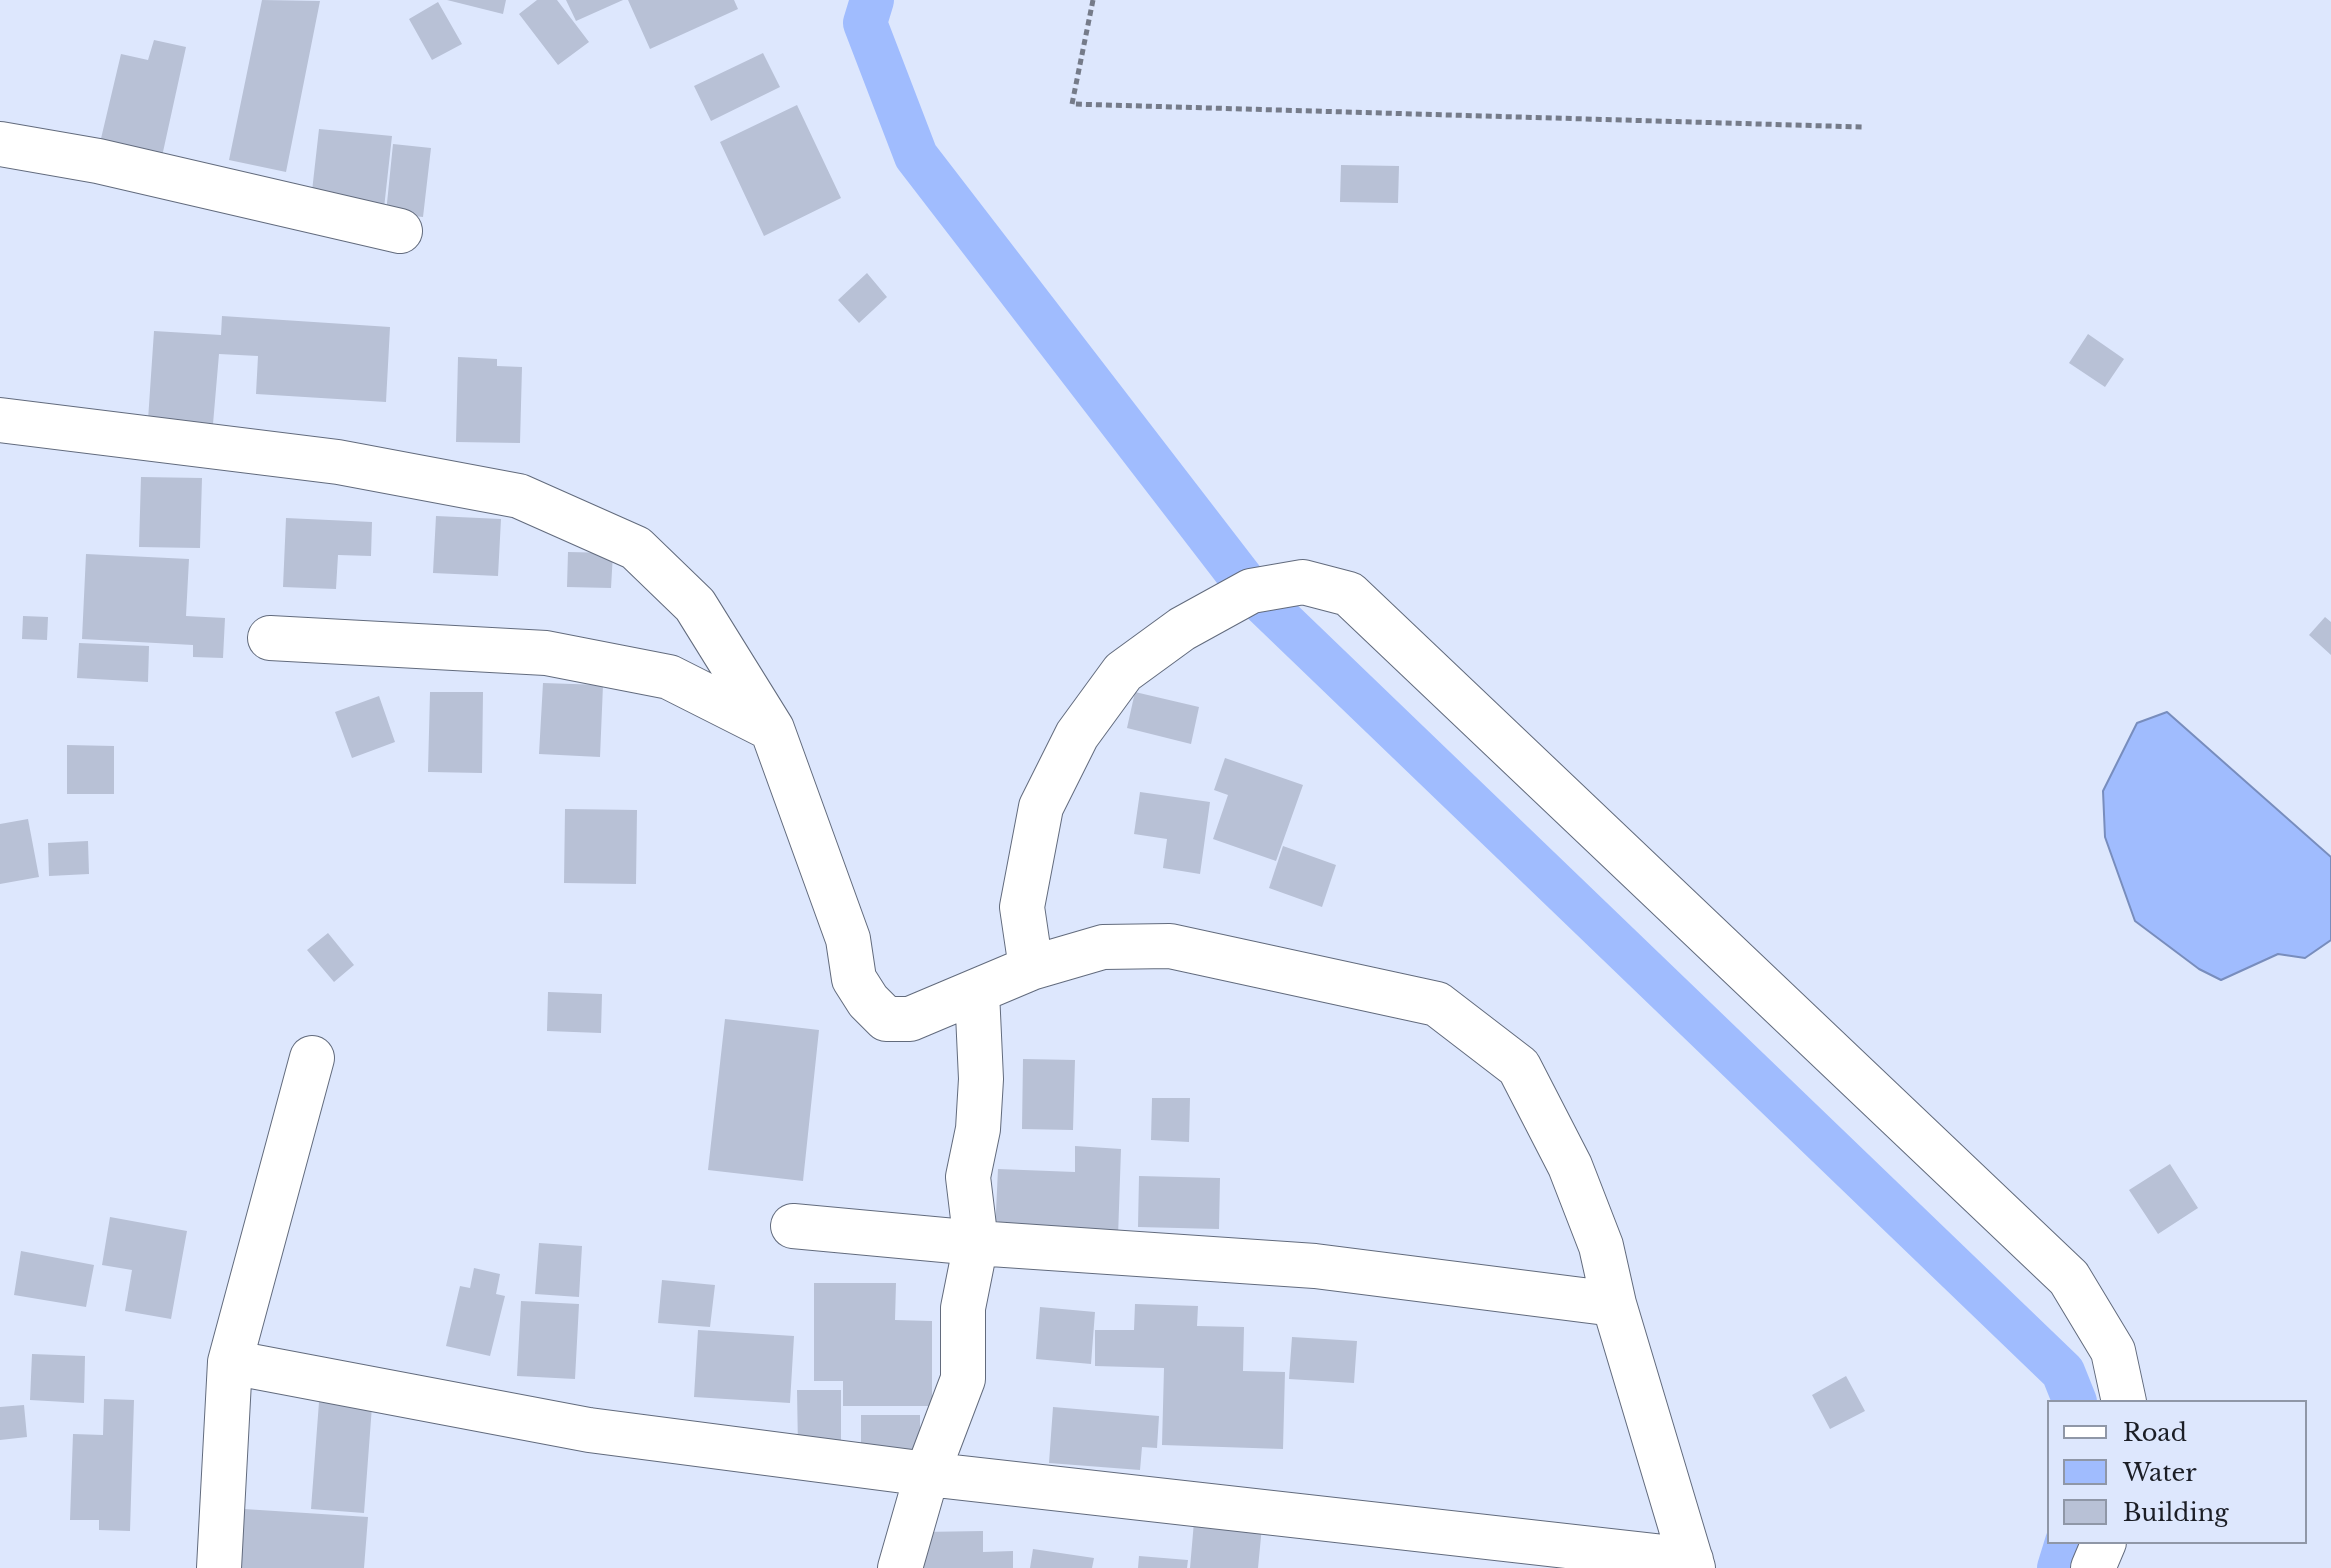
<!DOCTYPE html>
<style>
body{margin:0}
#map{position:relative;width:2331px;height:1568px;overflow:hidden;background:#dde7fd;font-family:"Libre Baskerville",serif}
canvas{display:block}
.legend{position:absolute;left:2047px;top:1400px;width:260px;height:144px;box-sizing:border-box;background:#dde7fd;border:2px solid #8f97a7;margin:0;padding:10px 14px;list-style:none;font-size:24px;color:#1b1e26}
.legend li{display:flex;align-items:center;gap:16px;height:40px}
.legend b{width:40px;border:2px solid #8f97a7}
</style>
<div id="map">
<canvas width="2331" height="1568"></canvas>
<ul class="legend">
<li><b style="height:10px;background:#fff"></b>Road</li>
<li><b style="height:22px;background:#a0bcfe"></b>Water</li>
<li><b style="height:22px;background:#b8c1d6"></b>Building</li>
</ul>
</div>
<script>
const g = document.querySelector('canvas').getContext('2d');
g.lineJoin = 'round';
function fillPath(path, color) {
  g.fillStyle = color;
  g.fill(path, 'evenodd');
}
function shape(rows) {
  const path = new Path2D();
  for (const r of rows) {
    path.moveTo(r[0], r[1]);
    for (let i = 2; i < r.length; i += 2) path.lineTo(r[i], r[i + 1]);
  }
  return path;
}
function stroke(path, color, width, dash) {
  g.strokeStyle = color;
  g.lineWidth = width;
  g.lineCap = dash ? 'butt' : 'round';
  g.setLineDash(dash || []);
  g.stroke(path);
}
const water = shape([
 [2167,712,2331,857,2331,940,2305,958,2278,954,2221,980,2199,969,2135,921,2105,837,2103,791,2137,723,2167,712]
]);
fillPath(water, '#a0bcfe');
stroke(water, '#788dbd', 2);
stroke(shape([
 [872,0,865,23,916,156,1251,591,2063,1372,2075,1402],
 [2059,1568,2067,1542]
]), '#a0bcfe', 44);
fillPath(shape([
 [262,0,320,1,286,172,229,160],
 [447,0,506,0,503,14],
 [537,0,557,0,589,42,558,65,519,14],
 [566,0,623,0,576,21],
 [628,0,734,0,738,9,650,49],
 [438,2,462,44,432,60,409,19],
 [154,40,186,47,161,161,99,147,121,54,148,60],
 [763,53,780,87,711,121,694,86],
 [797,105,841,198,764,236,720,142],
 [319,129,392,136,384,208,311,200],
 [393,144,431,148,423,217,386,213],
 [1341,165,1399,166,1398,203,1340,202],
 [867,273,887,297,859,323,838,300],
 [222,316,390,327,386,402,256,394,258,356,219,354,213,424,148,420,154,331,221,335],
 [2088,334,2124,359,2105,387,2069,363],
 [458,357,497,359,497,366,522,367,520,443,456,442],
 [141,477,202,478,200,548,139,547],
 [436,516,501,519,498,576,433,573],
 [286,518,372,522,371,556,338,555,336,589,283,587],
 [568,552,613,553,611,588,567,587],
 [86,554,189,559,186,616,225,618,223,658,193,657,193,645,82,639],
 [23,616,48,617,47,640,22,639],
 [2325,617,2331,622,2331,655,2309,635],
 [79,643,149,646,148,682,77,678],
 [543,683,603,685,600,757,539,754],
 [430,692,483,692,482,773,428,772],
 [1135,692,1199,707,1191,744,1127,728],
 [379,696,395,742,352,758,335,712],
 [67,745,114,746,114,794,67,794],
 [1225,758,1303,785,1276,861,1213,839,1228,795,1214,790],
 [1140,792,1210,802,1200,874,1163,868,1167,839,1134,834],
 [565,809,637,810,636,884,564,883],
 [28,819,39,877,0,884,0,824],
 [88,841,89,874,49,876,48,843],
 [1283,846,1336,865,1322,907,1269,888],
 [328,933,354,965,334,982,307,950],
 [548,992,602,994,601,1033,547,1031],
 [725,1019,819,1030,803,1181,708,1170],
 [1023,1059,1075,1060,1073,1130,1022,1129],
 [1152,1098,1190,1098,1189,1142,1151,1140],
 [1075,1146,1121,1149,1118,1237,995,1233,998,1169,1075,1172],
 [2170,1164,2198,1208,2158,1234,2129,1190],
 [1139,1176,1220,1178,1219,1229,1138,1227],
 [110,1217,187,1231,171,1319,125,1311,132,1270,102,1265],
 [539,1243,582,1246,579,1297,535,1294],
 [21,1251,94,1265,86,1307,14,1295],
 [474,1268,500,1274,496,1294,505,1296,490,1356,446,1346,460,1286,470,1288],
 [662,1280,715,1285,710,1327,658,1323],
 [814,1283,896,1283,895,1320,932,1321,932,1406,843,1406,843,1381,814,1381],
 [521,1301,579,1304,575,1379,517,1376],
 [1135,1304,1198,1306,1197,1326,1244,1327,1243,1371,1285,1372,1283,1449,1162,1445,1164,1368,1095,1366,1095,1330,1134,1330],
 [1040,1307,1095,1312,1091,1364,1036,1359],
 [698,1330,794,1336,790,1403,694,1397],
 [1292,1337,1357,1341,1354,1383,1289,1379],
 [32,1354,85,1356,84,1403,30,1400],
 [1846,1376,1865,1411,1830,1429,1812,1395],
 [797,1390,841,1390,841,1448,798,1448],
 [104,1399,134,1400,130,1531,99,1530,99,1520,70,1520,73,1434,103,1435],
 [319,1402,372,1406,364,1513,311,1509],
 [24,1405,27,1437,0,1440,0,1407],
 [1053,1407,1159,1416,1157,1448,1142,1447,1140,1470,1049,1463],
 [861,1415,920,1415,920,1454,861,1453],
 [244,1509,368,1517,364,1568,240,1568],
 [1195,1510,1263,1516,1258,1568,1190,1568],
 [983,1531,983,1552,1013,1551,1013,1568,922,1568,922,1532],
 [1033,1549,1094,1558,1092,1568,1030,1568],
 [1139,1556,1188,1560,1187,1568,1138,1568]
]), '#b8c1d6');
const street = shape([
 [0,144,98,161,400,231],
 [0,420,338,462,519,496,636,548,695,605,772,729,848,939,854,979,868,1001,886,1019,910,1019,1031,968,1103,947,1170,946,1437,1004,1519,1067,1570,1166,1601,1246,1614,1304,1693,1568],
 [270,638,546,653,669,677,772,729],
 [1031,968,1022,907,1041,807,1077,735,1123,672,1182,629,1251,591,1303,582,1349,594,2069,1278,2113,1351,2124,1402],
 [793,1226,976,1243,1315,1266,1614,1304],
 [230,1362,589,1430,927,1474,963,1379,963,1308,976,1243,968,1177,978,1129,981,1079,977,992],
 [219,1568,230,1362,312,1058],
 [900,1568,927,1474,1691,1560],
 [2093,1568,2104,1542]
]);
stroke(street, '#626b7d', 46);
stroke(shape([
 [1093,0,1072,104,1862,127]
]), '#757b89', 5, [6, 4]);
stroke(street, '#fff', 44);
</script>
